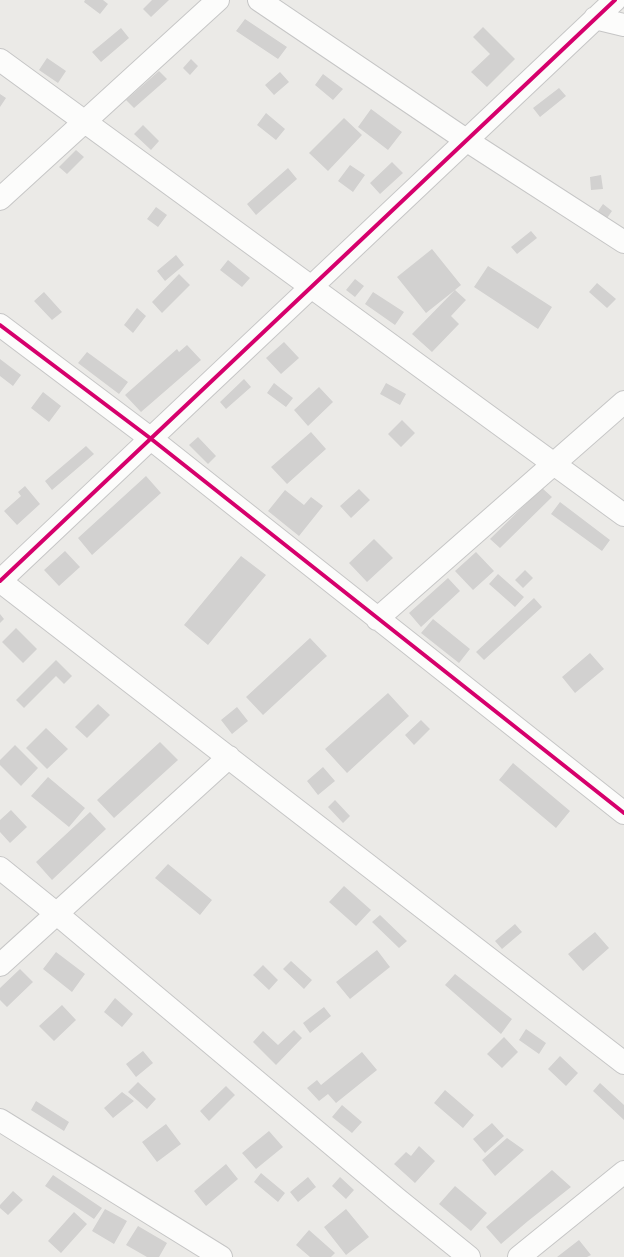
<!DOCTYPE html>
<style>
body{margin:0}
canvas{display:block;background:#ebeae7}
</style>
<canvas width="624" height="1257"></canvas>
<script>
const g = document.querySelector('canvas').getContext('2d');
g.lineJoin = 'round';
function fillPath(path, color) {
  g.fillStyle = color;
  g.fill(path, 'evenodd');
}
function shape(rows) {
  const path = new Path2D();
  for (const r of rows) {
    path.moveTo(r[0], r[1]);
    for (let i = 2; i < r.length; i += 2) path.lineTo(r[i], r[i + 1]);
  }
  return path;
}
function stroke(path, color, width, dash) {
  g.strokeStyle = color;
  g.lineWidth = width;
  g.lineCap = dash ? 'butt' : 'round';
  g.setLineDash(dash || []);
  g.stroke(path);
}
fillPath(shape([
 [85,0,103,0,108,4,100,14,84,2],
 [152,0,169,0,151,17,143,9],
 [245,19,287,47,278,59,236,31],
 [483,27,515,59,487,87,471,72,490,54,473,37],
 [121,28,129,38,101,62,92,52],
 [47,58,66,71,58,83,39,70],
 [191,59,198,66,190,75,183,68],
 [159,71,167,79,134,108,126,100],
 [280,72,289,82,274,95,265,85],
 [323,74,343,89,333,100,315,85],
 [559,88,566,96,540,117,533,108],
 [0,94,6,98,0,107],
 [371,109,402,132,388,150,358,127],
 [266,113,285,129,276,140,257,125],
 [344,118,362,135,328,171,309,153],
 [143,125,159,141,151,150,134,134],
 [76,150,84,157,67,174,59,167],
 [392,162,403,173,380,194,370,183],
 [350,165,365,175,353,192,338,181],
 [288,168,297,179,256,215,247,204],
 [601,175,603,189,591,190,590,177],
 [603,204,612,211,605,221,596,214],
 [156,207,167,215,158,227,147,219],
 [531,231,537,238,517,254,511,247],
 [432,249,461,285,455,290,466,300,451,316,459,324,432,352,412,334,455,290,426,313,397,277],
 [176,255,184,265,165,281,157,271],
 [228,260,250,278,242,287,220,270],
 [488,266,552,307,538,329,474,287],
 [179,274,190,285,162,313,152,302],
 [355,279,364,286,355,297,346,290],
 [597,283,616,299,607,308,589,292],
 [44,292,62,312,52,320,34,301],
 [373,292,404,312,395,325,365,304],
 [137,308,146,316,133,333,124,325],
 [284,342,299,358,281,374,266,358],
 [187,345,201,360,141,412,125,395,177,349,179,352],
 [87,352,128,382,119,394,78,363],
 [0,359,21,375,13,386,0,376],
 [244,379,251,387,226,409,220,402],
 [274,383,293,398,286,407,267,393],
 [386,383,406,394,400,405,380,394],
 [319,387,333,402,308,426,294,410],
 [43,392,61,406,49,422,31,408],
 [402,420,415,433,401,447,388,434],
 [311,432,326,449,287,484,271,467],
 [198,437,216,456,208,464,189,445],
 [86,446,94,454,52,490,45,481],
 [146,476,161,493,92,555,78,538],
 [25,486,40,504,17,525,4,511,21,496,18,492],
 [542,488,552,497,500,548,490,539],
 [359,489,370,500,351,518,340,506],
 [285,490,304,505,311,497,323,506,299,536,268,511],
 [560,502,610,540,602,551,551,514],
 [374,539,393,558,367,582,349,563],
 [65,551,80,567,59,586,44,570],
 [476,552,494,571,473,590,455,571],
 [241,556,266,575,208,645,184,625],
 [525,570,533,578,523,588,515,580],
 [498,574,524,597,515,607,489,584],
 [448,578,460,591,421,627,409,613],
 [534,598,542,607,484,660,476,652],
 [0,614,4,619,0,623],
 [433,619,470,649,459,663,421,633],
 [16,628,37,649,23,663,2,642],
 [310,638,327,656,263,715,246,697],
 [590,653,604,669,575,693,562,677],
 [56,660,72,676,64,684,56,676,24,708,16,700],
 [388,693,409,716,347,773,325,749],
 [98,704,110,715,87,738,75,727],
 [237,707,248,721,232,734,221,720],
 [421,720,430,729,414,745,405,735],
 [46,728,68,749,47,769,26,748],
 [160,742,178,760,114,818,97,800],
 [15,745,38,768,21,786,0,765,0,760],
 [513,763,570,811,556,828,499,780],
 [323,767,335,781,318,795,307,781],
 [48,777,85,808,69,827,31,796],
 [335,800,350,816,343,823,328,807],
 [11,810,27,827,10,843,0,832,0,820],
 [90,812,106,829,52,880,36,862],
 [168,864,212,900,200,915,155,878],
 [344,886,371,910,356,926,329,902],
 [380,915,407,941,399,948,372,922],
 [515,924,522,932,502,949,495,941],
 [595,932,609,948,583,971,568,954],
 [377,950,390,967,350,999,336,982],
 [56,952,85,974,72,992,43,969],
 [291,961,312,980,304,989,283,969],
 [263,965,278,980,269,990,253,975],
 [20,969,33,982,7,1007,0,1000,0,988],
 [455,974,512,1019,501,1034,445,985],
 [115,998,133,1014,122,1027,104,1012],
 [62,1005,76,1020,54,1041,39,1026],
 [324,1007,331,1016,310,1033,303,1023],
 [526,1029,546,1043,539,1054,519,1040],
 [294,1030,302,1038,276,1065,253,1042,263,1031,278,1045],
 [504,1037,518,1052,502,1068,487,1054],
 [143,1051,153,1063,136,1077,126,1064],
 [362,1052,377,1070,336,1103,328,1094,319,1101,307,1088,317,1080,321,1085],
 [560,1056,578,1073,566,1086,548,1069],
 [138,1082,156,1099,147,1109,128,1092],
 [600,1083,624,1105,624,1120,593,1091],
 [226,1086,235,1095,209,1121,200,1111],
 [445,1090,474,1115,463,1128,434,1103],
 [122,1092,134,1101,113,1118,104,1108],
 [36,1101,69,1122,64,1131,31,1110],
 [342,1105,362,1122,352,1133,332,1117],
 [492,1123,504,1136,485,1153,473,1139],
 [166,1124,181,1144,157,1162,142,1142],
 [269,1131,283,1147,256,1169,242,1153],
 [507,1138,524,1150,495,1176,482,1160],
 [419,1146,435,1161,415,1183,394,1164,406,1152,411,1156],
 [226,1164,238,1179,206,1206,194,1191],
 [552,1170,571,1187,528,1221,501,1244,486,1227],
 [261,1173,285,1193,278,1202,254,1182],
 [53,1175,102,1208,94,1219,45,1186],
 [308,1177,316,1187,298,1202,290,1192],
 [340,1177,354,1190,346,1199,332,1186],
 [455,1186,487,1213,471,1231,439,1204],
 [13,1191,23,1200,8,1215,0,1208,0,1205],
 [105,1209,127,1221,114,1244,92,1231],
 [346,1209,369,1237,346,1255,324,1227],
 [74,1212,87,1224,61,1253,48,1241],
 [138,1226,167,1243,159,1257,147,1257,126,1245],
 [309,1230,335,1253,331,1257,310,1257,296,1245],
 [579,1240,591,1255,587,1257,557,1257]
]), '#d2d1d0');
const minor = shape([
 [259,0,466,140,624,242],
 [595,18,624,25],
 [0,60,624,515],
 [0,199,218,0],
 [0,325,150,438,624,813],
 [0,581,615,0],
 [0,581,624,1063],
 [377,619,624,402],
 [0,868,57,914,397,1199,469,1257],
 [0,965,229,757],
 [0,1120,221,1257],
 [519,1257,624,1172]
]);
stroke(minor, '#c6c6c6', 24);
stroke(minor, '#fcfcfb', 22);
stroke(shape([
 [0,325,150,438,624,813],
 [0,581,615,0]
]), '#d6006c', 4);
</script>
